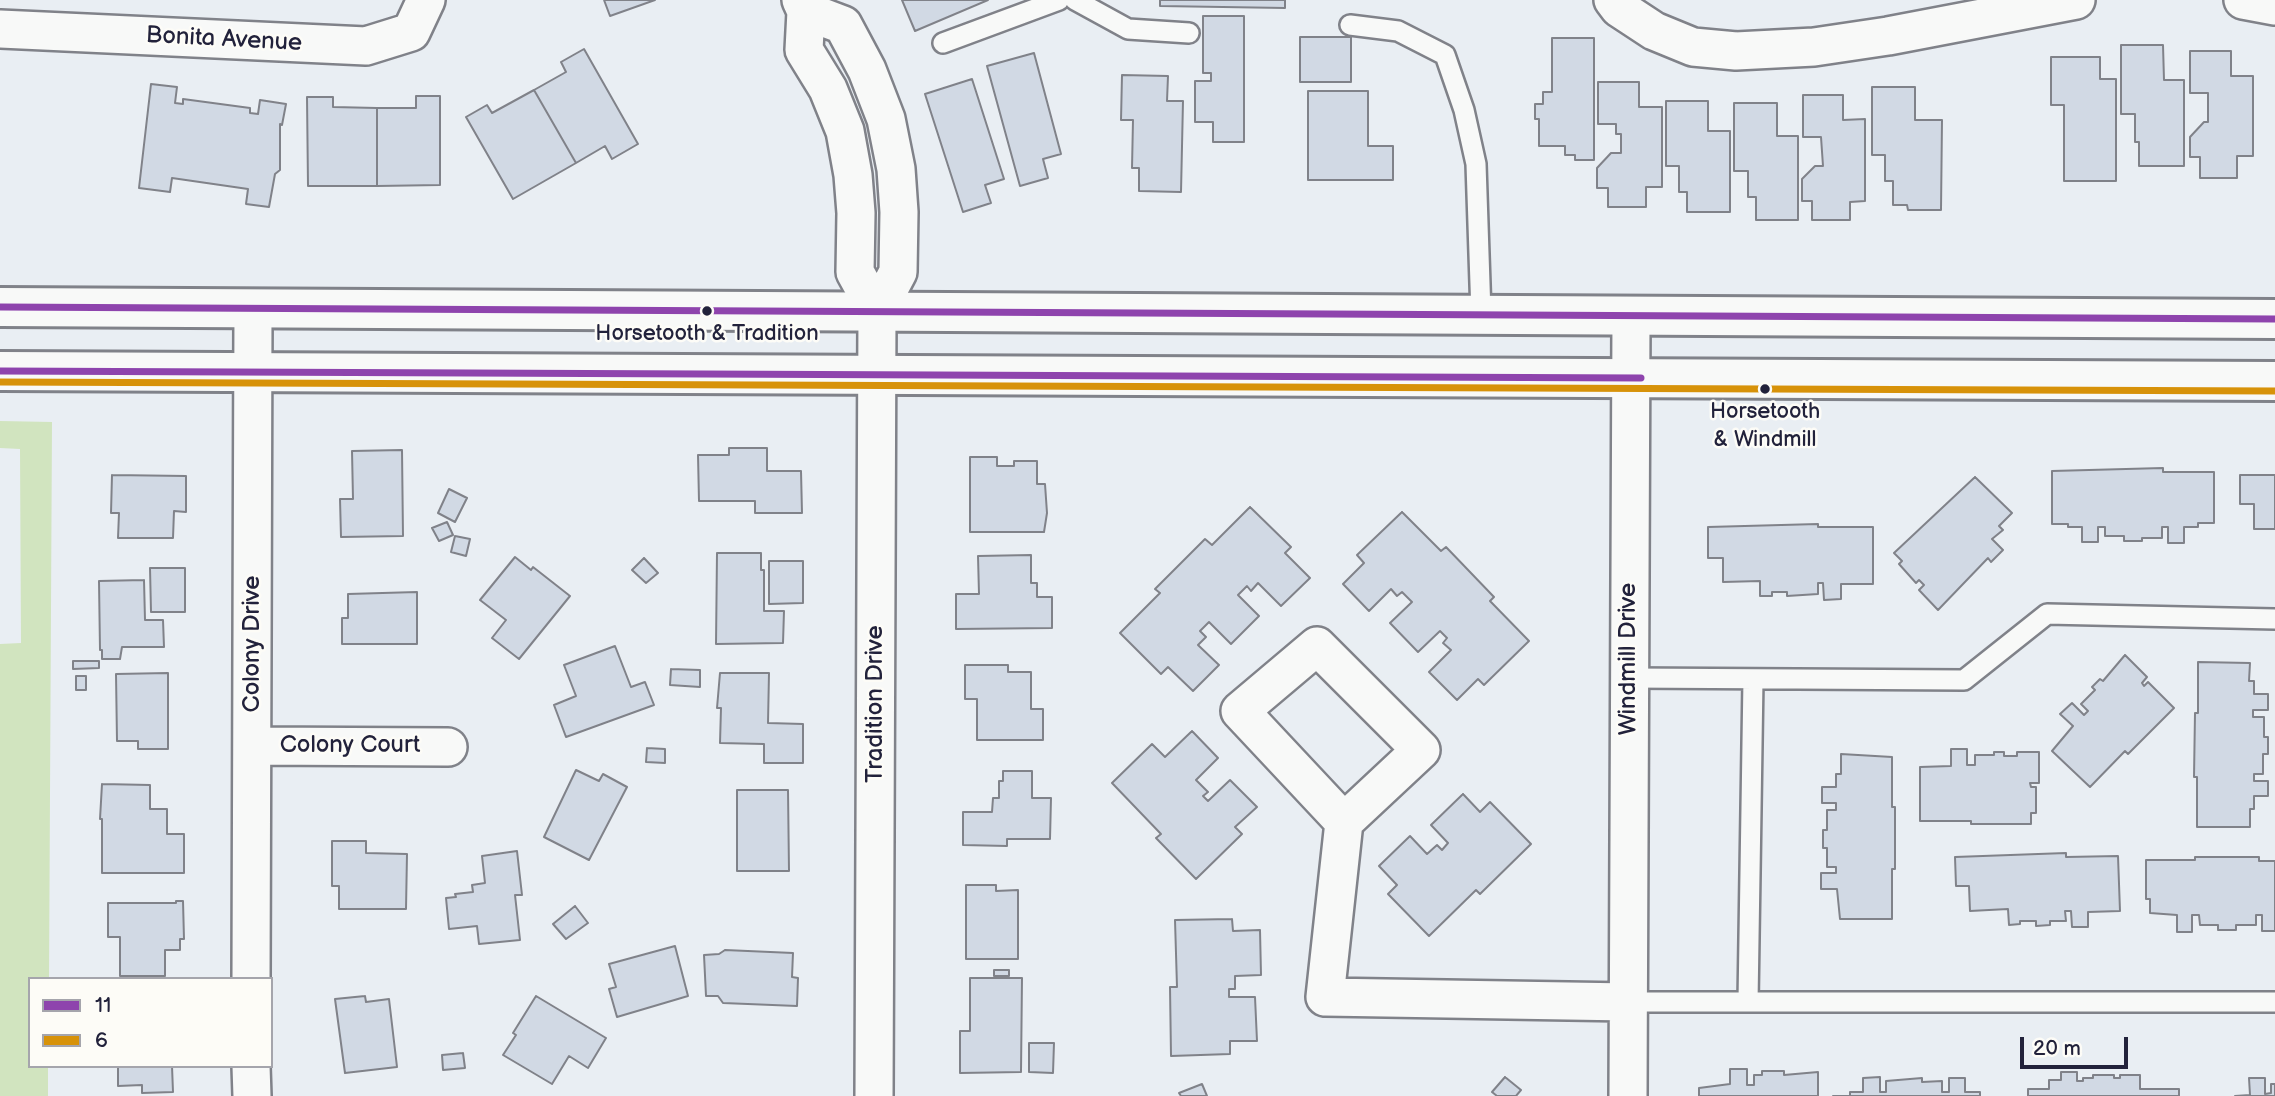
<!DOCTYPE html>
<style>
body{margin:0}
#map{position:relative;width:2275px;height:1096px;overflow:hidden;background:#e9eef3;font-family:"Balsamiq Sans",sans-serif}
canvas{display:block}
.legend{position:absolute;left:28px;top:977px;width:245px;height:91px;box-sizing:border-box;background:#fdfcf7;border:2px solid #a5a5ac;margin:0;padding:9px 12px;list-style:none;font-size:21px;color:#22223b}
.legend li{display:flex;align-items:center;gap:14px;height:35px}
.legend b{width:35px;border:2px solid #a5a5ac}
.scale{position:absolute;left:2020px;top:1037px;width:108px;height:32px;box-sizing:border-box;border:4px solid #22223b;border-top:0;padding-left:9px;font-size:21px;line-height:24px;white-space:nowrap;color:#22223b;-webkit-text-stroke:5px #fdfcf7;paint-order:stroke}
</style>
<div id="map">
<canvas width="2275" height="1096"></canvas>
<ul class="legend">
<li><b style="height:9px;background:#8e44ad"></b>11</li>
<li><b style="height:9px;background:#d79209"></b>6</li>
</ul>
<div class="scale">20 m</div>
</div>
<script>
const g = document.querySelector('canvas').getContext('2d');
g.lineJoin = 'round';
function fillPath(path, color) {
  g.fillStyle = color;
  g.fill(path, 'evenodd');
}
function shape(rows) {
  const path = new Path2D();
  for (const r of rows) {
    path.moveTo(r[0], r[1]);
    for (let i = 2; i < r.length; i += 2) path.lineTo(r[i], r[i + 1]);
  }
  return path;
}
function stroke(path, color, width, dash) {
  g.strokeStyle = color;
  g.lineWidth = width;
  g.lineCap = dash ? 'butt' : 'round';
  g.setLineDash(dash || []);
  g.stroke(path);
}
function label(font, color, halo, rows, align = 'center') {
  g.font = font + ' "Balsamiq Sans",sans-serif';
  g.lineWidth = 5;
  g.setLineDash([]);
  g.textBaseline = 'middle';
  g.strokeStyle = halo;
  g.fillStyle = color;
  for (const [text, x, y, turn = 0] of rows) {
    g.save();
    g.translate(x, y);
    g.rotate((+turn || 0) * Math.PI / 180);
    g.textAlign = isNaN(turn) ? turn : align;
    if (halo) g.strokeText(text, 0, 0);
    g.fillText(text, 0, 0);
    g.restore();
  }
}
fillPath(shape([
 [0,421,52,422,49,979,30,979,30,1066,48,1066,48,1096,0,1096,0,644,21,643,20,449,0,448]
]), '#d1e4bf');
const building = shape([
 [604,0,655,0,610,16,604,0],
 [902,0,988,0,915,31,902,0],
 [1160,0,1285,0,1285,8,1160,6,1160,0],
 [1203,16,1244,16,1244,142,1213,142,1213,122,1195,122,1195,81,1211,81,1211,73,1203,73,1203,16],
 [1300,37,1351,37,1351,82,1300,82,1300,37],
 [1552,38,1594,38,1594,160,1575,160,1575,155,1565,155,1565,146,1539,146,1539,119,1535,119,1535,104,1543,104,1543,92,1552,92,1552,38],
 [2121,45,2163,45,2164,80,2184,80,2184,166,2139,166,2139,142,2135,142,2135,114,2121,114,2121,45],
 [584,49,638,144,612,159,605,146,576,163,534,90,566,72,561,62,584,49],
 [2190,51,2231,51,2231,76,2253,76,2253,156,2237,156,2237,178,2200,178,2200,157,2190,157,2190,137,2204,122,2208,122,2208,93,2190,93,2190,51],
 [1034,53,1061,154,1043,159,1048,178,1020,186,987,66,1034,53],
 [2051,57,2100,57,2100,79,2116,79,2116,181,2064,181,2064,105,2051,105,2051,57],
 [1122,75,1168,76,1167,101,1183,101,1181,192,1139,191,1139,168,1132,168,1133,120,1121,120,1122,75],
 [972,79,1004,179,985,185,991,203,963,212,925,94,972,79],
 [1598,82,1639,82,1639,107,1662,107,1662,187,1646,187,1646,207,1608,207,1608,188,1597,188,1597,168,1611,153,1621,153,1621,134,1616,134,1616,124,1598,124,1598,82],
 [151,84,177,87,175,103,183,104,183,99,250,108,250,113,258,114,260,100,286,104,282,125,280,124,280,170,275,174,269,207,246,204,248,189,172,178,170,192,139,188,151,84],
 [1872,87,1915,87,1915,120,1942,120,1941,210,1908,210,1907,205,1893,205,1893,181,1885,181,1885,155,1872,155,1872,87],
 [534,90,576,163,513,199,466,117,487,105,492,113,534,90],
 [1308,91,1368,91,1368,146,1393,146,1393,180,1308,180,1308,91],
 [1803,95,1843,95,1843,120,1865,119,1865,201,1850,202,1850,220,1812,220,1812,201,1802,201,1802,179,1815,166,1823,166,1821,137,1803,137,1803,95],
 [416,96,440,96,440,185,377,186,377,108,416,108,416,96],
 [307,97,333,97,333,107,377,108,377,186,308,186,307,97],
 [1666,101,1708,101,1708,131,1730,131,1730,212,1687,212,1687,192,1679,192,1679,166,1666,166,1666,101],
 [1734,103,1777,103,1777,136,1798,136,1798,220,1756,220,1756,197,1748,197,1748,171,1734,171,1734,103],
 [729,448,767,448,767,471,801,471,802,513,755,513,755,501,699,501,698,455,729,455,729,448],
 [402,450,403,536,341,537,340,499,353,499,352,451,402,450],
 [970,457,997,457,997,466,1014,466,1014,461,1037,461,1037,484,1045,484,1047,513,1044,532,970,532,970,457],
 [2163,468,2163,472,2214,472,2214,523,2198,523,2198,527,2184,527,2184,543,2168,543,2168,527,2162,527,2162,538,2142,538,2142,541,2124,541,2124,536,2105,536,2105,527,2098,527,2098,542,2082,542,2082,527,2068,527,2068,524,2052,524,2052,471,2163,468],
 [112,475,186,476,186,512,174,511,173,538,118,538,119,513,111,513,112,475],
 [2240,475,2275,475,2275,529,2254,529,2254,504,2240,504,2240,475],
 [1975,477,2012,513,1999,526,2003,530,1992,539,2003,550,1991,562,1988,558,1938,610,1919,590,1924,585,1919,580,1916,583,1899,564,1902,561,1894,553,1975,477],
 [449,489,467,498,455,522,438,513,449,489],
 [1250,507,1291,547,1285,553,1310,578,1281,606,1258,583,1251,591,1247,586,1238,595,1259,616,1231,644,1209,622,1200,631,1206,637,1198,645,1219,665,1193,691,1168,667,1161,674,1120,633,1160,593,1155,589,1205,539,1212,545,1250,507],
 [1402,512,1441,551,1446,547,1494,597,1490,601,1529,641,1484,685,1478,679,1457,700,1429,672,1451,650,1443,643,1447,638,1440,631,1418,652,1390,623,1412,602,1402,592,1397,596,1391,589,1369,611,1343,584,1364,563,1357,555,1402,512],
 [447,522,453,535,439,541,432,528,447,522],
 [1818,524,1818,527,1873,527,1873,584,1841,584,1841,599,1824,600,1823,583,1818,583,1818,594,1787,596,1787,592,1772,592,1772,596,1760,596,1760,581,1723,582,1723,558,1708,558,1708,527,1818,524],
 [455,536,470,539,466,556,451,552,455,536],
 [717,553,761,553,761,570,764,570,764,611,784,611,783,643,716,644,717,553],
 [1031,555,1031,583,1037,583,1037,597,1052,597,1052,628,956,629,956,594,979,594,978,556,1031,555],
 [515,557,531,570,533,567,570,596,519,659,492,638,506,620,480,600,515,557],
 [644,558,658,573,646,583,632,570,644,558],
 [769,561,803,561,803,603,769,604,769,561],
 [150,568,185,568,185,612,151,612,150,568],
 [144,580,145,620,163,620,164,647,122,647,120,659,102,659,102,650,100,650,99,581,144,580],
 [417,592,417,644,342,644,342,618,348,618,348,594,417,592],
 [615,646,631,687,645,682,654,705,566,737,554,705,576,696,564,665,615,646],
 [2125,655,2147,677,2142,683,2144,686,2148,682,2174,708,2128,754,2125,751,2090,787,2052,751,2073,726,2060,714,2072,703,2084,715,2088,711,2081,704,2095,690,2092,687,2100,679,2103,681,2125,655],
 [73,661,99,661,99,668,73,669,73,661],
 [2198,662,2250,663,2249,681,2254,681,2254,694,2268,694,2268,710,2253,710,2253,717,2264,717,2264,737,2268,737,2268,754,2263,754,2263,774,2254,774,2254,781,2268,781,2268,796,2254,796,2254,809,2250,809,2250,827,2197,827,2197,777,2194,777,2195,713,2198,713,2198,662],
 [965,665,1008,665,1008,672,1031,672,1031,709,1043,709,1043,740,977,740,977,699,965,699,965,665],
 [671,669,700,670,700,687,670,685,671,669],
 [168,673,168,749,138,749,138,741,117,741,116,674,168,673],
 [720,673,769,673,768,723,803,724,803,763,764,763,764,744,720,743,721,708,717,708,720,673],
 [76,676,86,676,86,690,76,690,76,676],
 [1192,731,1218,758,1196,780,1208,792,1203,796,1208,801,1230,780,1257,807,1235,827,1242,834,1196,879,1156,838,1161,834,1112,783,1152,744,1165,757,1192,731],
 [647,748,665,749,665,763,646,762,647,748],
 [1951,749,1967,749,1967,765,1975,765,1975,755,1994,755,1994,752,2004,752,2004,756,2017,756,2017,752,2039,752,2039,783,2030,783,2031,787,2036,787,2036,813,2031,813,2031,824,1971,824,1971,821,1920,821,1920,767,1951,766,1951,749],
 [1841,754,1892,757,1892,807,1895,807,1895,869,1892,869,1892,919,1840,919,1837,889,1821,889,1821,873,1836,873,1836,867,1827,867,1827,848,1823,848,1823,830,1827,830,1827,810,1836,810,1836,803,1822,803,1822,787,1836,787,1836,774,1841,774,1841,754],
 [576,770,599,781,603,774,627,787,589,860,544,837,576,770],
 [1003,771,1032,771,1032,798,1051,798,1050,839,1007,839,1007,846,963,845,963,812,992,812,993,798,999,798,999,781,1003,781,1003,771],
 [102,784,150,785,150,809,167,809,167,834,184,834,184,873,102,873,102,819,100,819,102,784],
 [737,790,788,790,789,871,737,871,737,790],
 [1463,794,1480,812,1490,802,1531,844,1480,894,1476,890,1429,936,1388,894,1397,885,1379,866,1410,836,1427,854,1437,845,1442,850,1448,843,1431,825,1463,794],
 [332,841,366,841,366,853,407,854,406,909,339,909,339,886,332,886,332,841],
 [517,851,522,895,515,895,520,940,479,944,477,926,449,929,446,898,456,897,455,894,473,892,472,885,485,883,482,856,517,851],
 [2066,853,2066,857,2118,856,2120,911,2088,912,2088,927,2072,927,2071,911,2065,911,2066,921,2050,921,2050,925,2036,926,2036,921,2020,921,2020,924,2009,925,2008,909,1970,911,1969,886,1956,886,1955,857,2066,853],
 [2195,857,2259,857,2259,861,2275,861,2275,931,2262,931,2262,915,2256,915,2256,925,2236,925,2236,930,2218,930,2218,925,2200,925,2199,915,2192,915,2192,932,2177,932,2177,915,2150,913,2150,899,2146,899,2146,860,2195,860,2195,857],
 [966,885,996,885,996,891,1018,890,1018,959,966,959,966,885],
 [176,901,183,901,184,939,180,939,180,950,165,950,165,976,120,976,120,937,108,937,108,903,176,903,176,901],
 [575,906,588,923,566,939,553,924,575,906],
 [1232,919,1233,931,1260,930,1261,975,1235,976,1235,989,1229,989,1229,997,1255,997,1257,1041,1230,1041,1230,1054,1171,1056,1170,987,1177,987,1175,920,1232,919],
 [675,946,688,996,617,1017,609,989,616,987,609,964,675,946],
 [725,950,793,953,792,977,798,978,797,1006,723,1003,718,996,706,996,704,955,719,954,725,950],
 [994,970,1009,970,1009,976,994,976,994,970],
 [970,978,1022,978,1021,1072,960,1073,960,1031,970,1031,970,978],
 [365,996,366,1002,389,999,397,1067,345,1073,335,999,365,996],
 [536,996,606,1038,588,1068,569,1056,552,1084,503,1055,516,1035,513,1033,536,996],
 [1029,1043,1054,1043,1053,1073,1029,1072,1029,1043],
 [463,1053,465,1068,443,1070,442,1055,463,1053],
 [118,1066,172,1066,173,1092,142,1093,142,1085,118,1086,118,1066],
 [1730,1069,1747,1069,1747,1085,1754,1085,1754,1075,1762,1075,1762,1071,1784,1071,1784,1075,1818,1072,1818,1096,1699,1096,1699,1088,1730,1084,1730,1069],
 [2061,1072,2077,1072,2077,1081,2083,1081,2083,1078,2093,1078,2093,1075,2114,1075,2114,1078,2120,1078,2120,1075,2140,1075,2140,1089,2179,1089,2179,1096,2028,1096,2028,1089,2049,1089,2049,1080,2061,1080,2061,1072],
 [1505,1077,1521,1090,1516,1096,1497,1096,1492,1092,1505,1077],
 [1880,1077,1880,1092,1886,1092,1886,1081,1922,1078,1922,1082,1942,1081,1942,1092,1949,1092,1949,1078,1965,1078,1965,1092,1980,1092,1980,1096,1833,1096,1850,1096,1850,1092,1863,1092,1863,1078,1880,1077],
 [2249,1078,2265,1078,2265,1094,2271,1093,2271,1084,2275,1084,2275,1096,2235,1096,2250,1095,2249,1078],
 [1202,1084,1207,1096,1181,1096,1179,1093,1202,1084]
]);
fillPath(building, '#d1d9e4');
stroke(building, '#808289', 2);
const service = shape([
 [1075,0,1128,29,1189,33],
 [1350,25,1398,31,1445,55,1464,110,1476,164,1481,314],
 [943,43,1059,0],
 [1629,678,1964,680,2047,614,2275,619],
 [1629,1002,2275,1002],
 [1748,1002,1753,679]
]);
const minor = shape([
 [801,0,806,11,804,50,828,89,845,131,853,175,856,213,855,272,877,312],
 [1613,0,1619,8,1654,31,1693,47,1736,51,1814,47,1888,36,2076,0],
 [2243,0,2275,6],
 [806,11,843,25,867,70,886,119,896,169,899,212,898,272,877,312,874,1096],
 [0,29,366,46,411,32,426,0],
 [252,746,448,747],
 [1344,822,1240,711,1317,646,1421,750,1344,822,1325,997,1629,1002],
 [251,979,253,310],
 [251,1066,252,1096],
 [1628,1096,1631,317]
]);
const primary = shape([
 [0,307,2275,319],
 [0,371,2275,381]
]);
stroke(service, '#808289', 24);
stroke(minor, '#808289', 42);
stroke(primary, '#808289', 44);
stroke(service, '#f8f9f8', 19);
stroke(minor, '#f8f9f8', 37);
stroke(primary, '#f8f9f8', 38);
stroke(shape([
 [0,307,2275,319],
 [0,371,1641,378]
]), '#8e44ad', 7);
stroke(shape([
 [0,382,2275,391]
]), '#d79209', 7);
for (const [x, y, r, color] of [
 [707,311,6,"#22223b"],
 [1765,389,6,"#22223b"]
]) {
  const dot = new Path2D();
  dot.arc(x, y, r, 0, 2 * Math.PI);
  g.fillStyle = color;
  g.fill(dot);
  stroke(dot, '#fdfcf7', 2.5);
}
label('22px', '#22223b', '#fdfcf7', [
 ["Horsetooth & Tradition",707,334],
 ["Horsetooth",1765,412],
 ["& Windmill",1765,440]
]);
label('24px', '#22223b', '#fdfcf7', [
 ["Bonita Avenue",224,40,3],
 ["Colony Drive",253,644,-90],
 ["Windmill Drive",1629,659,-90],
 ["Tradition Drive",876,704,-90],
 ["Colony Court",350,746]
]);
</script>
